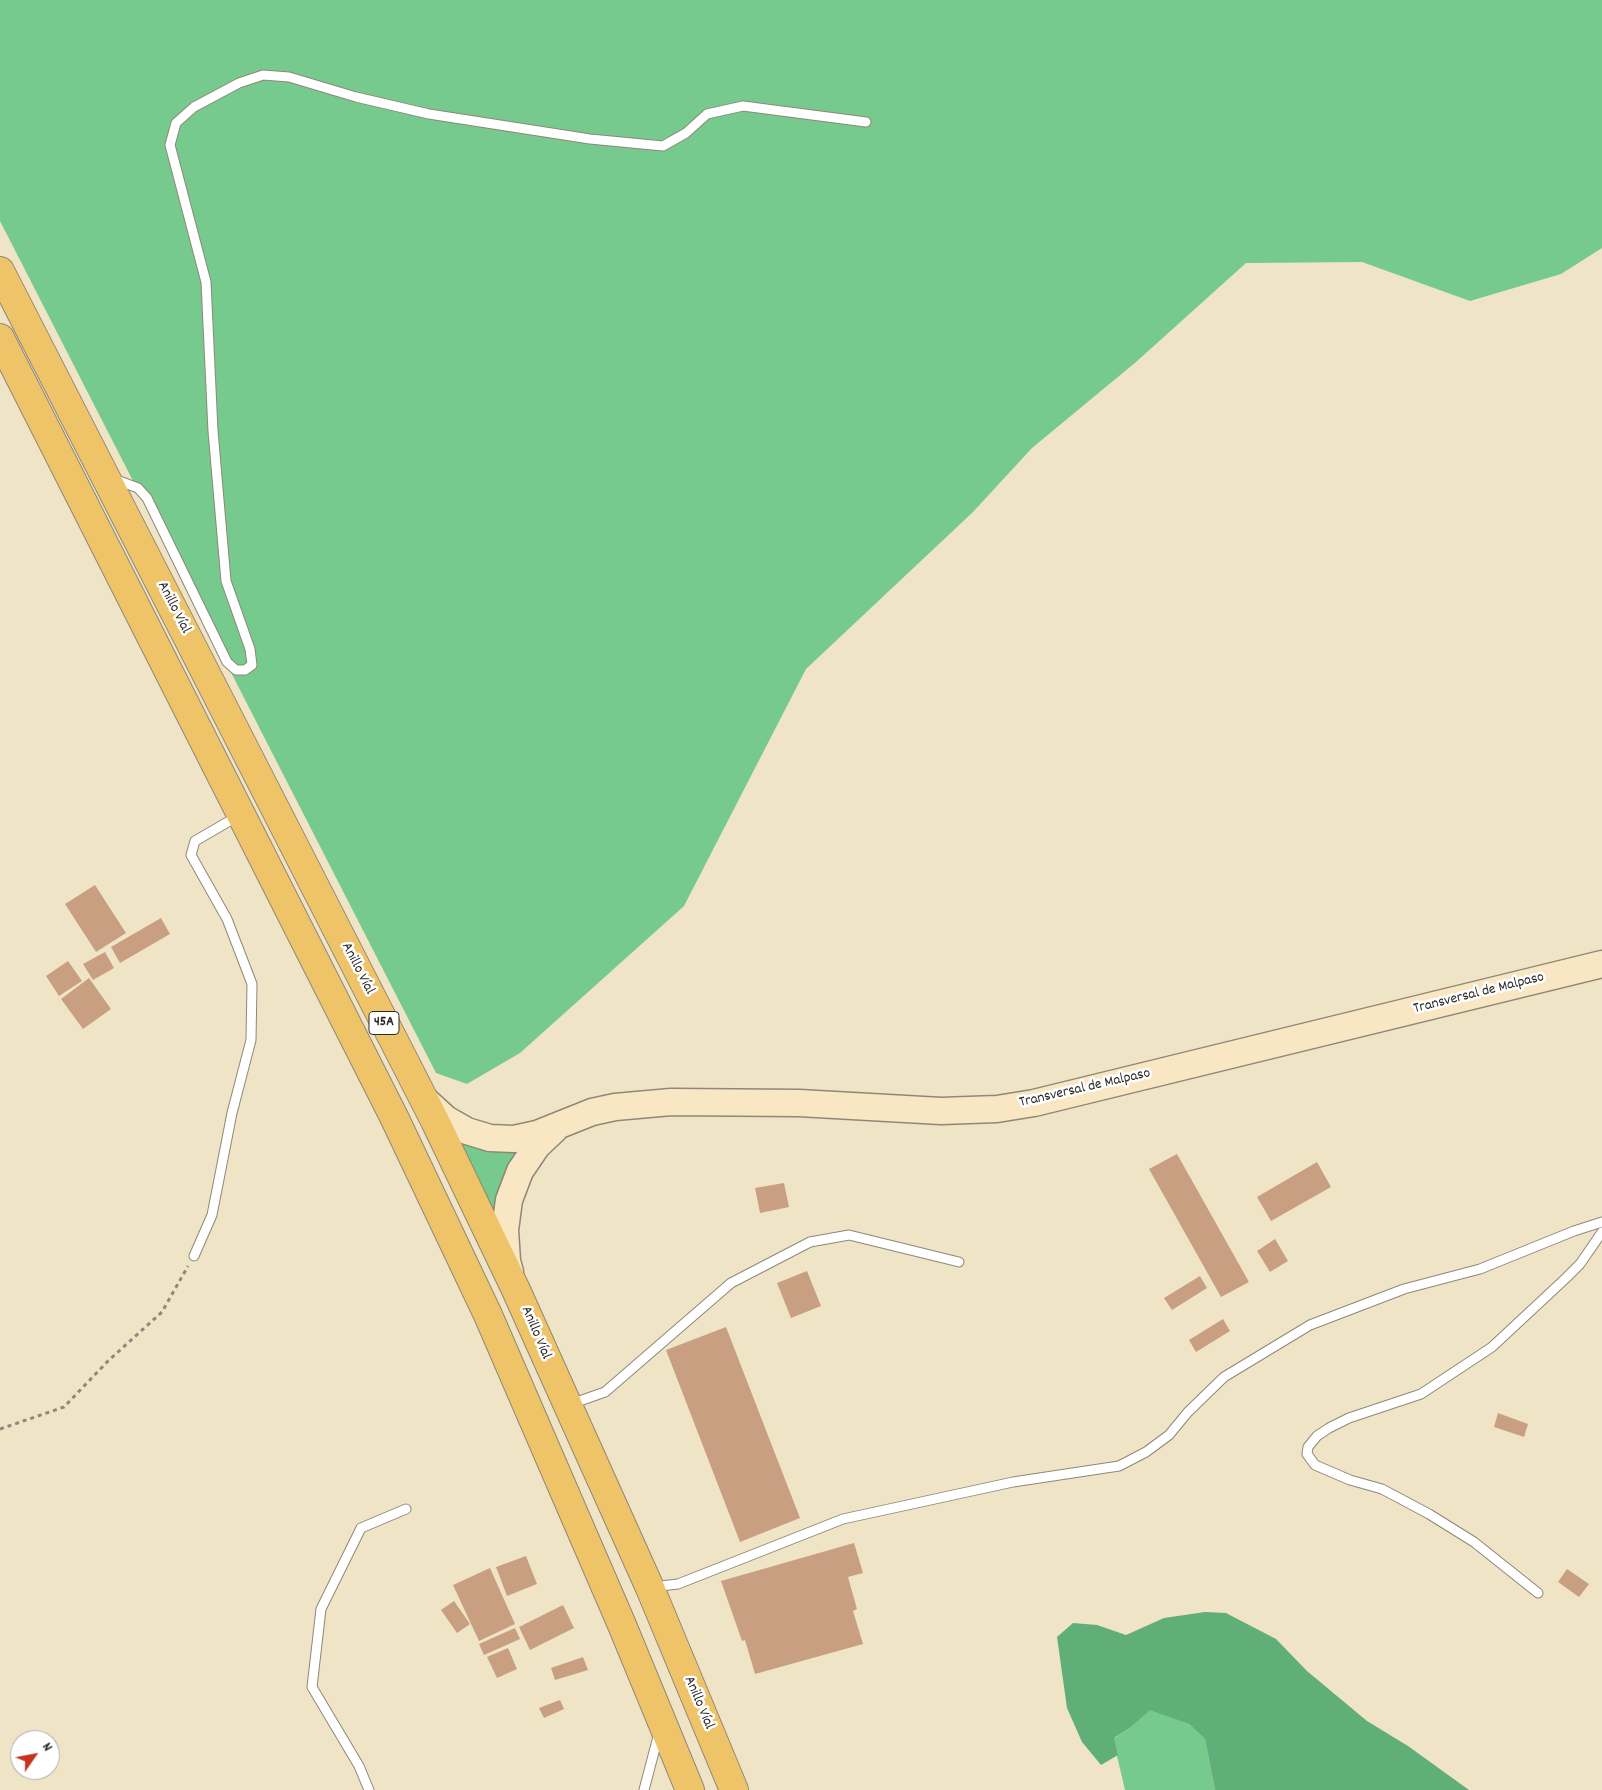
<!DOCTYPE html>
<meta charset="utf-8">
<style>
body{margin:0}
#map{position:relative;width:1602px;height:1790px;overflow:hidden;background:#f0e4c7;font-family:Dekko,sans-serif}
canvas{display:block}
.north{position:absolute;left:10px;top:1730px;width:50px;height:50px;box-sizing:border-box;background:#fff;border:1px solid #aaa;border-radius:50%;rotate:57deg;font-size:14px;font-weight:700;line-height:20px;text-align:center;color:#2b2b2b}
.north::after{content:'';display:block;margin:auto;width:18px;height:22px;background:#c8321e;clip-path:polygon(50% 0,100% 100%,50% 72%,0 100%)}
</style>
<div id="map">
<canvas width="1602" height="1790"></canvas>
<div class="north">N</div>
</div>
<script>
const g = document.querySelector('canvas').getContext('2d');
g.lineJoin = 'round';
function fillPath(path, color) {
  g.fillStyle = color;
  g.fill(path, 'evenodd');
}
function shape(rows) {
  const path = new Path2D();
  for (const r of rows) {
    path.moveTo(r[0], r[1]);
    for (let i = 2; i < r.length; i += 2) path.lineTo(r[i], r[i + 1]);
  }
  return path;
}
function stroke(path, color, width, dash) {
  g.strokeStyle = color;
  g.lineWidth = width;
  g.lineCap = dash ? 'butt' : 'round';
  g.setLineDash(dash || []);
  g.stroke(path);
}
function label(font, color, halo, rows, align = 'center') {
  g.font = font + ' Dekko,sans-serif';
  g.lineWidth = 5;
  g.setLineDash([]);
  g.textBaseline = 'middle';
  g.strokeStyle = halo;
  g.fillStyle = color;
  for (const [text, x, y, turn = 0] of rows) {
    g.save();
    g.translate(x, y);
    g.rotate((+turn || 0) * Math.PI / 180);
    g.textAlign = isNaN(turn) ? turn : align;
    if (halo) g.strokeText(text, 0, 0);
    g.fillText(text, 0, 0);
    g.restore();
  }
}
fillPath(shape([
 [0,0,1602,0,1602,248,1561,274,1470,301,1362,262,1246,263,1136,362,1032,448,973,512,806,669,684,906,520,1053,467,1084,436,1073,0,221],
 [452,1130,524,1147,502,1242],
 [1150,1709,1189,1724,1205,1739,1215,1790,1125,1790,1113,1739,1131,1727]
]), '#76ca8d');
fillPath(shape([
 [1205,1612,1226,1613,1276,1639,1307,1671,1367,1721,1408,1746,1469,1790,1215,1790,1205,1739,1189,1724,1150,1710,1131,1727,1114,1738,1118,1755,1101,1765,1082,1742,1067,1708,1057,1637,1073,1623,1097,1625,1126,1635,1164,1618]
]), '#60ae78');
fillPath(shape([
 [95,885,126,933,96,952,65,904],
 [161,918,170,934,120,963,111,947],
 [105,952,114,968,93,980,83,964],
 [68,961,82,981,59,996,46,976],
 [89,978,111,1009,83,1029,61,999],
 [1177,1154,1249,1282,1221,1297,1149,1169],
 [1317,1162,1331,1187,1271,1221,1257,1197],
 [784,1183,789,1207,760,1213,755,1188],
 [1275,1239,1288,1261,1270,1272,1257,1251],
 [807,1271,821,1306,791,1318,777,1283],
 [1200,1276,1207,1288,1172,1310,1164,1298],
 [1223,1319,1230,1331,1196,1352,1189,1340],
 [726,1327,800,1518,740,1542,666,1350],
 [1498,1413,1528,1424,1524,1437,1494,1427],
 [854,1543,863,1573,848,1577,857,1609,853,1611,863,1644,755,1674,745,1640,742,1641,721,1581],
 [526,1556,537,1584,507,1596,496,1567],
 [490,1568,515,1624,479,1641,453,1585],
 [1567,1569,1589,1584,1579,1597,1558,1582],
 [454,1601,470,1624,457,1633,441,1610],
 [563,1605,574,1628,530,1650,519,1627],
 [515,1628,520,1639,484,1655,479,1644],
 [508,1648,517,1669,497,1678,487,1657],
 [583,1657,588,1670,555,1680,551,1668],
 [560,1700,564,1709,544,1718,539,1708]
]), '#c99f82');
const lane = shape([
 [114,479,138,488,147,498,227,662,236,670,245,670,252,665,250,649,226,581,213,431,206,282,170,145,176,123,194,107,239,83,263,75,289,77,356,97,429,114,590,139,663,146,686,133,707,114,743,106,866,122],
 [194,1256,212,1215,232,1113,251,1040,252,984,227,919,191,855,195,841,238,816],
 [571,1404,605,1392,731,1283,810,1242,849,1235,959,1262],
 [652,1587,678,1584,843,1519,1013,1482,1119,1466,1146,1452,1169,1435,1188,1412,1224,1377,1310,1325,1404,1289,1480,1269,1574,1231,1602,1222],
 [1538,1593,1474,1542,1429,1514,1382,1489,1350,1480,1315,1465,1307,1454,1308,1447,1317,1436,1329,1428,1349,1418,1421,1394,1492,1347,1566,1278,1580,1264,1602,1232],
 [369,1790,359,1766,312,1687,321,1609,361,1528,406,1509],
 [644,1790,659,1733]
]);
const secondary = shape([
 [424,1099,446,1119,467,1131,490,1138,514,1139,537,1134,592,1112,615,1107,671,1102,799,1103,941,1111,997,1109,1034,1103,1602,964],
 [510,1272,507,1261,505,1230,509,1200,520,1171,537,1146,555,1129]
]);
const highway = shape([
 [0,271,435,1121,516,1290,650,1588,734,1790],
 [0,338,394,1117,488,1315,622,1625,690,1790]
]);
stroke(lane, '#8e8879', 11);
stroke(secondary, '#8e8879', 29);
stroke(highway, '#8e8879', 30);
stroke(shape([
 [0,1429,64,1407,108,1361,162,1312,188,1266]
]), '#8e8879', 3, [4, 4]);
stroke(lane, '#fff', 9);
stroke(secondary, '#f9e7c3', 26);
stroke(highway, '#efc469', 28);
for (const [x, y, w] of [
 [384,1023,30]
]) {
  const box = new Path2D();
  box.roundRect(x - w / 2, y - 11.5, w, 23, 4);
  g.fillStyle = '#fff';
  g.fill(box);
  stroke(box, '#2b2b2b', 1);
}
label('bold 14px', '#2b2b2b', null, [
 ["45A",384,1023]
]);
label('15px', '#2b2b2b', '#fff', [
 ["Anillo Víal",173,608,63],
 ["Anillo Víal",357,969,63],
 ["Transversal de Malpaso",1479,994,-14],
 ["Transversal de Malpaso",1085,1089,-13],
 ["Anillo Víal",535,1333,67],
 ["Anillo Víal",698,1703,67]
]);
</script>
